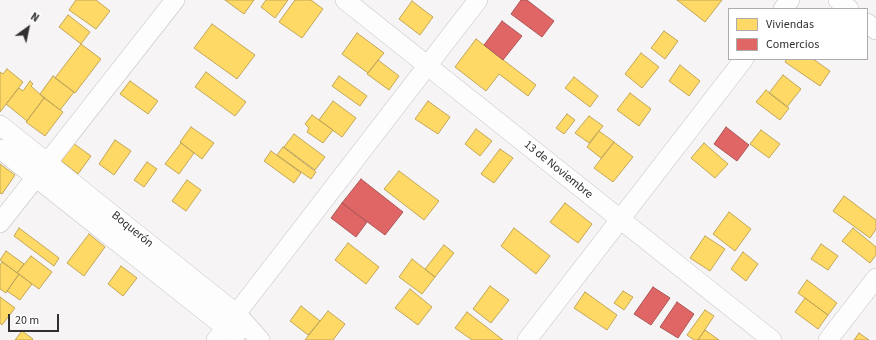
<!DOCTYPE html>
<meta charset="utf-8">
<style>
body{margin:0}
#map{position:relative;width:876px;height:340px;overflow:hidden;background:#f7f4f6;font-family:"Source Sans 3",sans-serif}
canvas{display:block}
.legend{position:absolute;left:728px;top:8px;width:140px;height:52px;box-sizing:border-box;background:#fff;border:1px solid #adacad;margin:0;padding:5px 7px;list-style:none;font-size:12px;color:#312f31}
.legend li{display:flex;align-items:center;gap:8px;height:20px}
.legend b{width:20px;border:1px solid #adacad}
.north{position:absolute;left:8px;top:8px;width:40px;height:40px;-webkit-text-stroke:3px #fff;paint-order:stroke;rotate:33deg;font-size:11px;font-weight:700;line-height:16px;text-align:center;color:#312f31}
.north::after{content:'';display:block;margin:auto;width:14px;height:18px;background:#312f31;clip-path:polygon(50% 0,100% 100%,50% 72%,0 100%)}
.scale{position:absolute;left:8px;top:314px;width:51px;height:18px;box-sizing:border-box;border:2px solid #312f31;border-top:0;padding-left:5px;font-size:12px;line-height:14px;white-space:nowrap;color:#312f31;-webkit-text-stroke:3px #fff;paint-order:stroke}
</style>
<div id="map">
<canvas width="876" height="340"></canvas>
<ul class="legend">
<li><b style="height:11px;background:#ffd966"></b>Viviendas</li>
<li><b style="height:11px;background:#e06666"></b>Comercios</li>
</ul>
<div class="north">N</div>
<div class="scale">20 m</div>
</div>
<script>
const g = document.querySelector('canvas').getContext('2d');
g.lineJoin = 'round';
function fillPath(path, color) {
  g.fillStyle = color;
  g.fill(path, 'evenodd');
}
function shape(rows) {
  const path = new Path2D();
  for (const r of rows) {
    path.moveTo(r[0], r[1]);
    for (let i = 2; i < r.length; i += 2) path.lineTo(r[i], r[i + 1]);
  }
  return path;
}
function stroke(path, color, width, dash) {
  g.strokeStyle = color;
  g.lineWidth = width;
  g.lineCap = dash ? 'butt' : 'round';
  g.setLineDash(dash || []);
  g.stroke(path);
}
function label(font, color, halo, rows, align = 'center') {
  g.font = font + ' "Source Sans 3",sans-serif';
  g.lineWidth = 4;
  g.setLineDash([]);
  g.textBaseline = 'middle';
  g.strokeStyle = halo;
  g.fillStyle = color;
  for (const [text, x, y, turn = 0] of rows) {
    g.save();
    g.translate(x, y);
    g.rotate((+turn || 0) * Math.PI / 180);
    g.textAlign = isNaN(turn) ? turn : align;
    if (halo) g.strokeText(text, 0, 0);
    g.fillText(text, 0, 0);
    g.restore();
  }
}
const homes = shape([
 [76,0,96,0,110,11,96,29,69,10,76,0],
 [225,0,254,0,244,14,225,0],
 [266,0,288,0,275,18,261,7,266,0],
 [295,0,311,0,323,9,302,38,279,22,295,0],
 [677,0,722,0,705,22,677,0],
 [412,1,433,17,420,35,399,19,412,1],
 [68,15,90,32,81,44,59,27,68,15],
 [212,24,255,55,237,79,194,48,212,24],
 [664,31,678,41,665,59,651,48,664,31],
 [357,33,384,53,368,73,342,54,357,33],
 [476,39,536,85,528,96,499,74,486,91,455,67,476,39],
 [81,44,101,59,75,93,55,78,81,44],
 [641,53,659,67,642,88,625,74,641,53],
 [787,59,813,59,830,71,820,86,785,62,787,59],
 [378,60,399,76,389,90,367,74,378,60],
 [680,65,700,81,689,96,669,81,680,65],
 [7,69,23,82,0,112,0,72,3,74,7,69],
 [206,72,246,102,235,116,195,87,206,72],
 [783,75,801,89,787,107,769,93,783,75],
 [53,76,74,92,60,110,40,94,53,76],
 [339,76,367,96,360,106,332,86,339,76],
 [574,77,598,96,590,107,565,88,574,77],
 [30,81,33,84,31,86,44,98,27,121,6,104,19,88,23,91,30,81],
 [130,81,158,101,148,114,120,94,130,81],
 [766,90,789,108,780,120,756,102,766,90],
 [630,93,651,109,639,126,617,110,630,93],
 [44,98,63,112,45,136,26,122,44,98],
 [333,101,356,118,342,137,319,120,333,101],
 [428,101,450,117,438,134,415,119,428,101],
 [567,114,575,120,564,134,556,128,567,114],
 [312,115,333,130,323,143,307,132,309,128,305,124,312,115],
 [589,116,603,126,589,143,575,133,589,116],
 [191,127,214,143,202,159,180,142,191,127],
 [476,129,492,141,480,156,465,144,476,129],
 [761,130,780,144,769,158,750,144,761,130],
 [599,131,614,142,601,158,587,147,599,131],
 [294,134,325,157,315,170,284,147,294,134],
 [115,140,131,151,114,175,99,164,115,140],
 [614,142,633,157,613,182,594,168,614,142],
 [73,143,91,156,78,174,60,160,73,143],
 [181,143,194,153,179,174,165,164,181,143],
 [704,143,728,164,715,178,691,158,704,143],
 [283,147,316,172,311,179,277,155,283,147],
 [500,149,513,158,494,183,481,174,500,149],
 [271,151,301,173,294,183,264,161,271,151],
 [147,162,157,169,144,187,134,180,147,162],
 [0,164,15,175,2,194,0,193,0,164],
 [399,171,439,201,424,220,384,189,399,171],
 [187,180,201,190,186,211,172,201,187,180],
 [844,196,876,220,876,229,870,238,833,211,844,196],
 [565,203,592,224,578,243,550,222,565,203],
 [729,212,751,229,735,251,713,234,729,212],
 [19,228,59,258,54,266,14,236,19,228],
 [514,228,550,256,536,274,501,246,514,228],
 [853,228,876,247,876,255,870,263,842,241,853,228],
 [89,234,105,247,84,276,67,263,89,234],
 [705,236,725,249,710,271,690,258,705,236],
 [348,243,379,267,366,284,335,260,348,243],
 [821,244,838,256,828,270,811,259,821,244],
 [444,245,454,253,435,277,425,269,444,245],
 [6,251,24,264,17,273,0,260,6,251],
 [743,252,758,264,746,281,731,269,743,252],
 [31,256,52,272,39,289,17,273,31,256],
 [412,259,435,277,422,294,399,277,412,259],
 [2,262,19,274,6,293,0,289,0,265,2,262],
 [121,266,137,278,123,296,108,284,121,266],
 [19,274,32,284,20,300,7,291,19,274],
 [807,280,837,303,828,315,798,293,807,280],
 [490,286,509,300,491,323,473,309,490,286],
 [410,289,432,307,418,325,395,308,410,289],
 [623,291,633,297,624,310,614,303,623,291],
 [585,292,617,315,607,330,574,308,585,292],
 [0,297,15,308,2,325,0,323,0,297],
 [805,298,828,315,818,329,795,312,805,298],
 [301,306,320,321,308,335,290,321,301,306],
 [705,310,714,316,698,340,694,340,687,335,705,310],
 [328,311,345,324,333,340,305,340,328,311],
 [467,312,503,340,472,340,455,328,467,312],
 [705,330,719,340,698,340,705,330],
 [22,331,33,339,32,340,15,340,22,331],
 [859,333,869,340,854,340,859,333]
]);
fillPath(homes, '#ffd966');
stroke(homes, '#c1a656', 1);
const shops = shape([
 [521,0,527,0,554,21,542,37,511,14,521,0],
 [502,21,522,36,503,60,484,45,502,21],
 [726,127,749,145,737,161,714,144,726,127],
 [361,179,403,212,385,235,342,203,361,179],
 [342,203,367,222,356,237,331,218,342,203],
 [653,287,670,298,651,325,634,314,653,287],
 [677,302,694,314,678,338,660,327,677,302]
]);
fillPath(shops, '#e06666');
stroke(shops, '#ac5656', 1);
const minor = shape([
 [345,0,772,340],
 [838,0,849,9],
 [783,9,790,0],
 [867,23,876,30],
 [0,125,237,314,260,340],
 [0,149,226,328,237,333],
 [0,223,175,0],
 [216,340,478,0],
 [527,340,744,59],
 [828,340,876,278]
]);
stroke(minor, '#c2c0c1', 20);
stroke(minor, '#fefdfe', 19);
label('12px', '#312f31', '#fff', [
 ["13 de Noviembre",558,170,39],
 ["Boquerón",132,230,39]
]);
</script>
